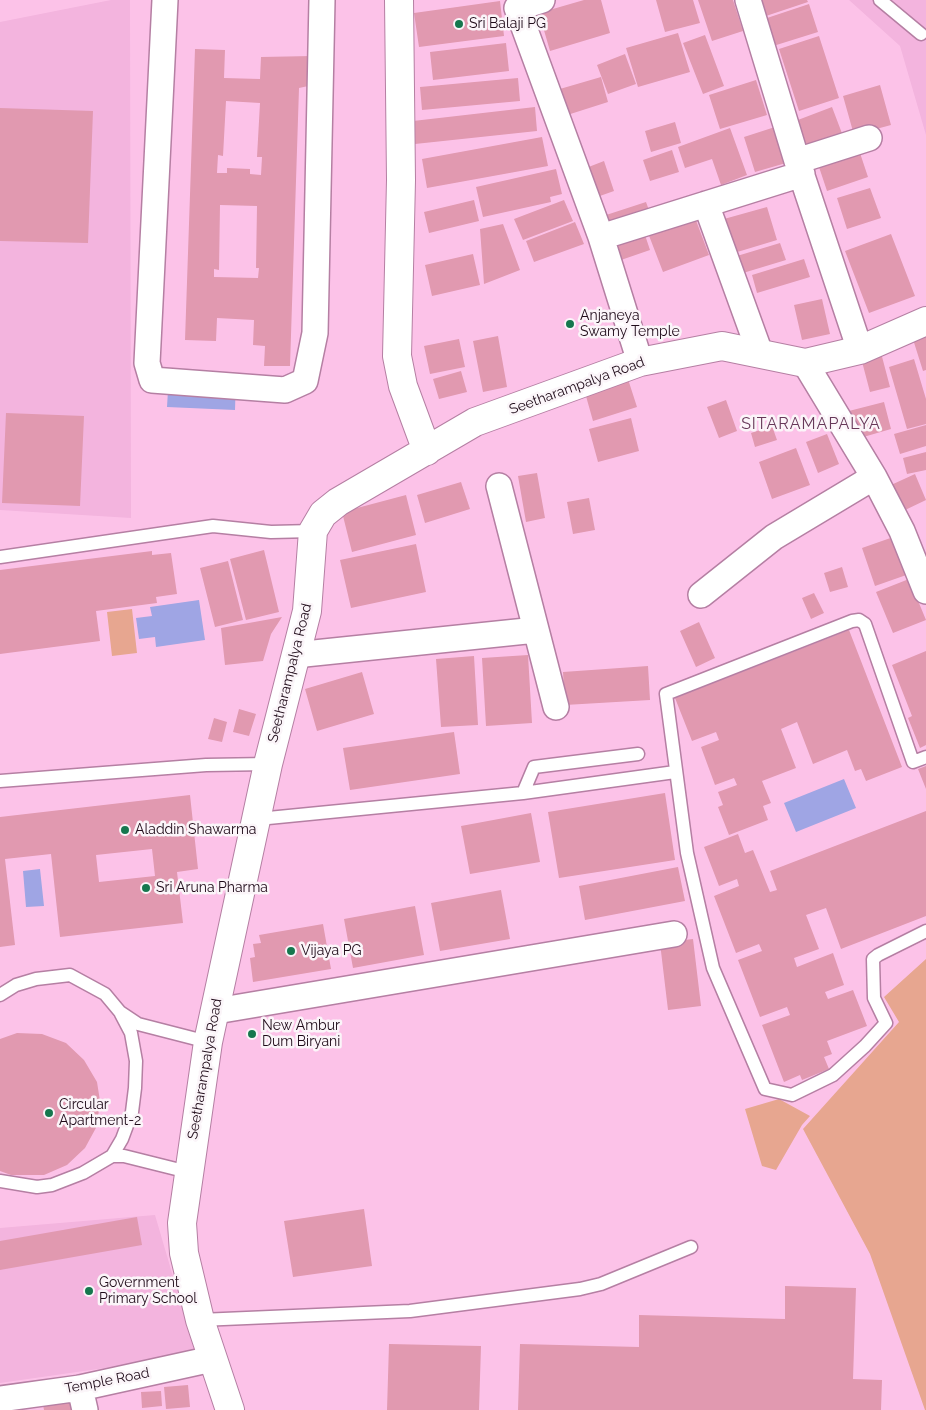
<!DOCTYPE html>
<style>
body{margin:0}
canvas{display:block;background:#fcc2e8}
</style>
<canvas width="926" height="1410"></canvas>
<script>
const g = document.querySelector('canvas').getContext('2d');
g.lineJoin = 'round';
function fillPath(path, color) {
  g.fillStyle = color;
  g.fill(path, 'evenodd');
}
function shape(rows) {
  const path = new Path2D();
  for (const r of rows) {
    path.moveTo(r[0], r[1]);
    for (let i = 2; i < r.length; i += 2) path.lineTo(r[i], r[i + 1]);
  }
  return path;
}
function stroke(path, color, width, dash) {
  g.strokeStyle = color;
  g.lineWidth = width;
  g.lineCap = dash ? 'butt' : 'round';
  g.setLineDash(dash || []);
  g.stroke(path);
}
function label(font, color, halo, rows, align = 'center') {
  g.font = font + ' Raleway,sans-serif';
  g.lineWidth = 5;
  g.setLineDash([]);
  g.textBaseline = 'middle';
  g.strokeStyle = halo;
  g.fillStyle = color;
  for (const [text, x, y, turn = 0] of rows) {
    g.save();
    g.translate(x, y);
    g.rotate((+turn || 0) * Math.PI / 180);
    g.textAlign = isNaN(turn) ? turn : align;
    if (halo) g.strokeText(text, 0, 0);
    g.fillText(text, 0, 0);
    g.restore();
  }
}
fillPath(shape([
 [111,0,130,0,131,518,0,510,0,22],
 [849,0,926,0,926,135,900,46],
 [155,1215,196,1355,0,1383,0,1228]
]), '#f3b4de');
fillPath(shape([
 [132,609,137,653,112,656,107,612],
 [926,959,926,1410,925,1410,870,1254,803,1129,899,1022,884,997],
 [779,1099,810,1116,802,1125,776,1170,762,1166,745,1109]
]), '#e7a690');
fillPath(shape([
 [169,374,236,377,235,410,167,407],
 [199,600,205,640,156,647,155,637,139,639,136,618,152,616,150,607],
 [844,779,856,808,796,832,784,803],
 [40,869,44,906,26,907,23,871]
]), '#9fa5e4');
fillPath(shape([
 [584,0,601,0,610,33,550,51,539,13],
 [656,0,693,0,700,23,665,32],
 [698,0,733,0,743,31,712,41],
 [754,0,807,0,808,2,760,18],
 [500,1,504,36,419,47,414,13],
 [809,4,818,32,770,47,761,20],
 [678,33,690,72,638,87,626,48],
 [705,35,724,86,703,94,683,43],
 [819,36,839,98,799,111,779,49],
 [506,43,509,71,433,80,430,52],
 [195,49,225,50,224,78,260,79,261,57,312,56,313,85,299,88,290,366,264,366,265,346,253,345,254,320,217,318,216,341,185,340],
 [226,101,260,103,257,157,262,157,261,175,250,174,250,169,227,168,227,173,217,173,218,155,223,156],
 [220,205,257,206,256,268,259,268,258,278,214,277,214,269,219,270],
 [625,54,636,84,608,94,597,65],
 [601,77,608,102,561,117,553,91],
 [518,78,520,101,422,110,420,87],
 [756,80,767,115,720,129,709,95],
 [880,85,891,125,854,135,843,96],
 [535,107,537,131,415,144,413,121],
 [832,107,843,136,801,151,790,123],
 [0,108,93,111,88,243,0,241],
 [675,122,681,143,651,152,645,131],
 [775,127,786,163,755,172,744,137],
 [730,128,747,175,721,185,712,159,685,168,678,147],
 [542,137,548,166,427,188,422,159],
 [858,147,868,177,827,191,817,161],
 [672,150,679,172,650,181,643,160],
 [604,161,614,191,597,197,586,168],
 [556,169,562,194,550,197,551,202,483,217,476,187],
 [870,188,881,218,847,229,837,198],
 [474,200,479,221,429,233,424,212],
 [564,200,573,221,523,240,514,219],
 [646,202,650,213,604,229,600,217],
 [767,207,777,240,734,253,724,219],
 [694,215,709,255,663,272,648,233],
 [575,222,584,244,534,262,526,241],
 [503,224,520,270,484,284,480,229],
 [891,234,915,296,869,313,845,251],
 [645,235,650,250,621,260,616,245],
 [780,243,786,260,743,273,737,256],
 [473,254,480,285,432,296,425,265],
 [804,259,810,277,757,293,752,275],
 [822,299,830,334,802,340,794,305],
 [926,328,926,370,923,371,911,333],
 [498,336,507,387,483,392,473,341],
 [459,339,465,367,430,374,424,346],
 [880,349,890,387,870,392,860,354],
 [914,359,926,399,926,424,907,429,889,367],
 [461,371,467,392,439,399,433,379],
 [627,376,637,407,593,421,584,389],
 [726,400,737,431,719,438,707,407],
 [884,402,891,429,853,440,845,412],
 [6,413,84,416,80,506,2,503],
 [631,418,639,451,598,462,589,429],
 [926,425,926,446,900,454,894,434],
 [772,426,777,440,755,447,751,433],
 [827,434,839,464,818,473,806,442],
 [796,448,810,485,772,499,759,462],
 [926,452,926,470,907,474,903,458],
 [537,473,545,518,526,522,518,476],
 [915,474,926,500,903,511,891,485],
 [461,482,470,509,425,523,417,495],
 [406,495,416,535,352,552,342,512],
 [589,498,595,530,573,534,567,502],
 [899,535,912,573,875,586,862,548],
 [416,544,426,592,351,608,340,560],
 [264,550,279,612,246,620,230,559],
 [152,551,152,555,171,553,177,594,156,597,157,603,96,611,100,641,0,654,0,570],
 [228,561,243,620,215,627,200,568],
 [842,567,848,587,830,592,824,573],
 [909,579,926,620,893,633,876,592],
 [814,593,824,613,811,619,802,598],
 [282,617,271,634,263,661,225,665,221,628],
 [699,622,715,658,696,667,680,631],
 [849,630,902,767,866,781,861,769,855,771,847,750,813,764,797,722,781,729,796,768,762,781,771,803,763,806,768,820,729,835,718,807,723,805,718,792,737,785,734,778,715,785,701,747,719,740,716,732,692,741,675,698],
 [926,651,926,745,920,748,908,718,912,716,892,665],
 [528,655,532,723,486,726,482,658],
 [474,656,478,725,441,727,436,659],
 [648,666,650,700,565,705,563,672],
 [362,672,374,714,317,731,305,689],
 [239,709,256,714,249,736,233,732],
 [214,718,227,722,222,742,208,739],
 [454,732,460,774,350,790,343,748],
 [926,766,926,789,918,769],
 [665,793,675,860,559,878,548,812],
 [190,795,198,869,177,872,183,923,60,937,51,854,5,859,15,945,0,947,0,817],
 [152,849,155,876,99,882,96,855],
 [926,811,926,916,841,949,826,908,806,915,819,949,794,958,797,967,833,953,844,985,825,992,828,999,853,990,867,1026,827,1041,832,1054,824,1057,829,1069,802,1080,800,1075,784,1082,762,1025,790,1015,787,1007,760,1017,738,960,762,951,759,944,736,953,714,896,739,886,737,879,719,886,704,847,738,834,745,853,753,850,770,892,777,890,770,871],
 [531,813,540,862,470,874,461,826],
 [678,867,685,901,585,920,579,886],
 [501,890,510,939,440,951,431,903],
 [415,906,424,955,353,968,344,919],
 [323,924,331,969,253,982,250,958,255,957,253,944,261,943,259,935],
 [693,939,701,1006,668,1010,660,943],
 [17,1033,42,1034,66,1043,84,1060,97,1082,100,1101,97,1126,85,1148,67,1165,44,1175,11,1175,0,1171,0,1039],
 [364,1209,372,1266,293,1277,284,1221],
 [137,1217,142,1245,0,1270,0,1241],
 [785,1286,856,1288,853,1379,882,1380,881,1410,518,1410,520,1344,639,1347,639,1315,785,1319],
 [389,1344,481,1346,479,1410,387,1410],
 [188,1385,190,1407,166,1409,164,1387],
 [161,1391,162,1406,142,1408,141,1392],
 [76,1399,78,1410,44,1410,43,1405]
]), '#e199b0');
const service = shape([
 [880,0,921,34],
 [0,557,213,526,271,532,313,531],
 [926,757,913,762,865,624,859,620,852,621,666,694,687,853,713,968,765,1089,792,1095,833,1075,865,1046,886,1023,874,998,873,959,878,955,926,931],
 [0,781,206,765,268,764],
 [523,793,534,767,638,754],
 [258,819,523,793,675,772],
 [0,995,16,985,36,979,70,975,105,994,120,1012,138,1024,208,1042],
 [112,1156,122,1139,132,1112,135,1088,136,1061,131,1033,121,1014],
 [0,1181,37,1187,52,1185,83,1173,112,1156,124,1156,188,1172],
 [200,1320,410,1311,580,1289,601,1284,691,1247]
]);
const minor = shape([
 [165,0,147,363,152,380,285,390,305,381,315,333,322,0],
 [542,0,517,8,601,237,640,362],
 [748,0,797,161,860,350],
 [797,161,869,138],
 [706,204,760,353],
 [601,237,802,174],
 [805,363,874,477,902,531,926,591],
 [499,486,556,707],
 [701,595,774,537,874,477],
 [295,655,536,630],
 [216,1011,674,934],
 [80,1388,85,1410],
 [0,1399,80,1388,212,1359]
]);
const tertiary = shape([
 [399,0,401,180,397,356,403,386,427,451],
 [230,1410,200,1320,184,1253,182,1223,208,1042,268,764,307,611,313,531,323,514,338,502,475,422,640,362,722,346,805,363,860,350,926,321]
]);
stroke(service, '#b57fa3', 15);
stroke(minor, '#b57fa3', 28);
stroke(tertiary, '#b57fa3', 30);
stroke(service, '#fff', 12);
stroke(minor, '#fff', 25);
stroke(tertiary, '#fff', 28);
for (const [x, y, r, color] of [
 [459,24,5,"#16774e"],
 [570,324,5,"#16774e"],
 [125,830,5,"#16774e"],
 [146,888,5,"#16774e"],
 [291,951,5,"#16774e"],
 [252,1034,5,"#16774e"],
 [49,1113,5,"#16774e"],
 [89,1291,5,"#16774e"]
]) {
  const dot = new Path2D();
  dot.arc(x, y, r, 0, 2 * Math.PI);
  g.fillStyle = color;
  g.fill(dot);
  stroke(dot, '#fbf5f9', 2);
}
label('14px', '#1f0b19', '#fbf5f9', [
 ["Sri Balaji PG",469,24],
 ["Anjaneya",580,316],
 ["Swamy Temple",580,332],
 ["Aladdin Shawarma",135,830],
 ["Sri Aruna Pharma",156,888],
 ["Vijaya PG",301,951],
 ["New Ambur",262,1026],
 ["Dum Biryani",262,1042],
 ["Circular",59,1105],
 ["Apartment-2",59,1121],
 ["Government",99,1283],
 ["Primary School",99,1299]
], 'left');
label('14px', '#1f0b19', '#fbf5f9', [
 ["Seetharampalya Road",577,386,-20],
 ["Seetharampalya Road",290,673,-76],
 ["Seetharampalya Road",205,1069,-80],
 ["Temple Road",107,1381,-11]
]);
g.letterSpacing = '1px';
label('16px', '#673859', '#fbf5f9', [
 ["SITARAMAPALYA",811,424]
]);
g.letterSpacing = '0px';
</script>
